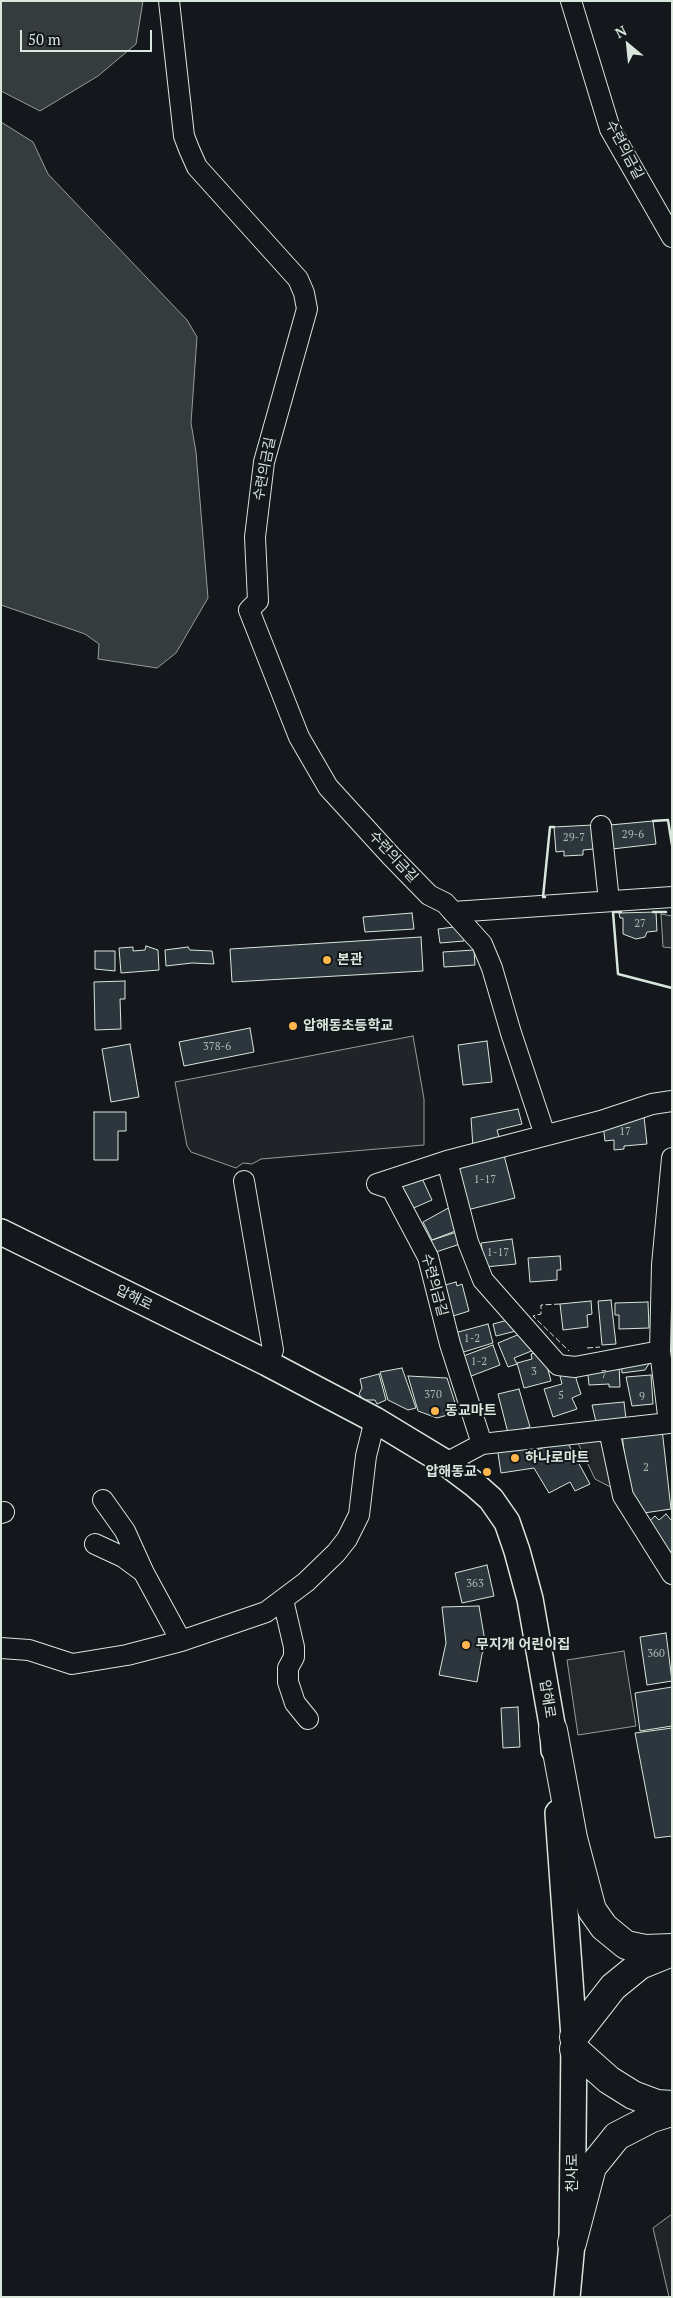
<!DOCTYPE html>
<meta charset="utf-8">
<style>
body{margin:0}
#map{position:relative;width:673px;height:2298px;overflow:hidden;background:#14181c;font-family:"PT Serif",serif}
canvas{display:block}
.frame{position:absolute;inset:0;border:2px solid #d8e6dc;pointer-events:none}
.north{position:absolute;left:603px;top:20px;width:50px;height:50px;-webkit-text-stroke:4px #14181c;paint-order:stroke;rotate:332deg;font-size:14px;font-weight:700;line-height:20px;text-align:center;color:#d8e6dc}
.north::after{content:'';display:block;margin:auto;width:18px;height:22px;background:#d8e6dc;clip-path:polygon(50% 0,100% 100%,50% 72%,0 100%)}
.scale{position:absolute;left:20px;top:30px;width:132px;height:22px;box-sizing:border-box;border:2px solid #d8e6dc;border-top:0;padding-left:6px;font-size:15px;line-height:18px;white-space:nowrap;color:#d8e6dc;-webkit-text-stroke:4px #14181c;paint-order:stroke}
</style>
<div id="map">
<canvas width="673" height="2298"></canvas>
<div class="frame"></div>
<div class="north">N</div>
<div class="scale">50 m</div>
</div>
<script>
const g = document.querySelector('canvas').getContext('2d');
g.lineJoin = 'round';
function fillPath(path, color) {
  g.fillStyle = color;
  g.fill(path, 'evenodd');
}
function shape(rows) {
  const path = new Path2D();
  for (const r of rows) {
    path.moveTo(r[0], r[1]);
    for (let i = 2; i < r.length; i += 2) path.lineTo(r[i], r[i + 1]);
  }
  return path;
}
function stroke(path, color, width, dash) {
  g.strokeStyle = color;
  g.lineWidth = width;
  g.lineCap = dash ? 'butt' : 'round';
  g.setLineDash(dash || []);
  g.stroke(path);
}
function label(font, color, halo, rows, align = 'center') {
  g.font = font + ' "PT Serif","Noto Sans KR",serif';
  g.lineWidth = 4;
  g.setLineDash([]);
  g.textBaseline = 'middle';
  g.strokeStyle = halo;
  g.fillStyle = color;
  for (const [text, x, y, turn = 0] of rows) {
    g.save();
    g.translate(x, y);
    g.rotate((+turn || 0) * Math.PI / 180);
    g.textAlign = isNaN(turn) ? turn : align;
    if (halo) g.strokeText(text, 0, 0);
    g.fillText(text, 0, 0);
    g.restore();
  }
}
const green = shape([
 [413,1036,424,1099,424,1145,261,1159,252,1164,243,1163,236,1168,191,1152,187,1146,175,1082,413,1036],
 [672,2214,672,2297,669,2297,653,2228,672,2214]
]);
fillPath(green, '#202428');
stroke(green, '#939e99', 1);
const parking = shape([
 [661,914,672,916,672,948,663,947,661,914],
 [604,1436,616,1490,595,1479,576,1439,604,1436],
 [624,1651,636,1726,578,1735,567,1660,624,1651]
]);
fillPath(parking, '#24282b');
stroke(parking, '#939e99', 1);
const water = shape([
 [1,1,143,1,136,44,98,76,40,111,1,91,1,1],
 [1,122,33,142,48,174,187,320,197,337,191,423,196,452,208,598,176,653,157,668,98,659,99,644,85,634,1,605,1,122]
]);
fillPath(water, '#363b3e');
stroke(water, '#939e99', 1);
const building = shape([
 [653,821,656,844,612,849,610,825,653,821],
 [593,825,594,849,583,850,583,855,564,856,564,851,556,852,554,827,593,825],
 [656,912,657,931,647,932,645,937,636,939,623,934,623,918,620,918,619,913,656,912],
 [412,913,414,929,365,932,363,917,412,913],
 [462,926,464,941,440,943,438,929,462,926],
 [421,937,423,971,232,982,230,949,421,937],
 [146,946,158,950,159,970,121,973,119,948,133,947,133,951,145,950,146,946],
 [188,947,190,950,212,951,214,964,192,963,166,966,165,950,188,947],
 [474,950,475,965,444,967,443,952,474,950],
 [95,951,115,951,115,971,95,969,95,951],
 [125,981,125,999,120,999,121,1029,95,1030,94,982,125,981],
 [250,1028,254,1052,184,1066,179,1042,250,1028],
 [487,1041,492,1082,463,1085,458,1045,487,1041],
 [130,1044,139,1097,111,1102,102,1049,130,1044],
 [518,1109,522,1124,497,1130,499,1137,489,1139,490,1146,473,1147,471,1118,518,1109],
 [94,1112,126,1112,126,1131,118,1131,118,1160,94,1160,94,1112],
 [644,1117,647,1144,624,1146,624,1149,614,1150,614,1140,605,1141,603,1125,644,1117],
 [503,1151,515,1198,467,1210,456,1163,503,1151],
 [420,1174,432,1200,409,1210,396,1184,420,1174],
 [452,1206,458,1230,432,1240,423,1222,452,1206],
 [463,1230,466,1242,430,1254,426,1242,463,1230],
 [512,1239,516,1264,485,1267,481,1243,512,1239],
 [560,1256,561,1270,557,1270,557,1280,530,1282,528,1258,560,1256],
 [456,1282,457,1286,462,1284,469,1311,447,1318,438,1287,456,1282],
 [611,1300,616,1344,602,1345,598,1301,611,1300],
 [591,1301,592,1314,587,1315,588,1327,563,1330,560,1304,591,1301],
 [648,1302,649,1328,619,1329,619,1315,615,1315,615,1303,648,1302],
 [512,1319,516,1331,496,1336,493,1324,512,1319],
 [488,1324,493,1343,457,1354,451,1334,488,1324],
 [527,1331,534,1350,514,1358,517,1364,508,1367,498,1343,527,1331],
 [493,1345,500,1365,466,1378,458,1358,493,1345],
 [543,1351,551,1381,524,1388,517,1363,532,1359,531,1354,543,1351],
 [621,1356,650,1362,645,1370,622,1373,621,1356],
 [619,1364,620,1387,609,1387,609,1384,589,1385,587,1366,619,1364],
 [402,1368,416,1408,408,1410,388,1400,380,1372,402,1368],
 [574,1372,581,1394,572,1398,577,1409,553,1417,544,1389,562,1384,560,1376,574,1372],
 [379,1374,386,1400,377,1404,375,1400,363,1400,359,1394,362,1388,360,1379,379,1374],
 [651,1375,653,1404,632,1406,626,1377,651,1375],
 [408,1376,447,1378,458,1412,437,1418,418,1411,408,1376],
 [519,1389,530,1427,508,1433,498,1394,519,1389],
 [624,1402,626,1419,596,1422,592,1405,624,1402],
 [662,1429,671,1509,637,1514,630,1502,622,1434,662,1429],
 [565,1438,590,1484,575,1491,570,1482,549,1493,534,1468,501,1473,497,1447,532,1444,533,1452,565,1438],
 [666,1514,672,1521,672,1550,670,1552,645,1525,655,1516,659,1520,666,1514],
 [487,1565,494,1596,462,1603,455,1573,487,1565],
 [479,1606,486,1647,482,1654,477,1682,439,1675,446,1643,442,1607,479,1606],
 [666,1633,672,1681,647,1685,640,1637,666,1633],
 [672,1687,672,1726,640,1731,635,1693,672,1687],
 [518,1707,520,1747,503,1748,501,1708,518,1707],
 [672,1728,672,1836,655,1838,635,1733,672,1728]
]);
fillPath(building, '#2c363c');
stroke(building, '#d8e6dc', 1);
const minor = shape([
 [169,1,184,136,189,149,197,167,298,279,304,293,307,309,264,462,255,537,258,601,249,610,299,737,328,787,391,856,429,895,445,903,482,944,492,968,511,1033,545,1135],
 [571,1,610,129,672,237],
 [601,826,609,901],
 [453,912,672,897],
 [447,1161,468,1242,483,1280,558,1365,575,1367,660,1351],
 [244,1181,273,1350,267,1363],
 [609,1430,623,1496,672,1574],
 [482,1444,450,1344,428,1257,392,1189,377,1184,447,1161,601,1121,652,1104,672,1101],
 [446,1463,482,1444,669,1423,660,1351,662,1265,672,1158],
 [103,1500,125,1531,144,1573,181,1641],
 [1,1513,4,1512],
 [95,1544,123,1557,142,1571],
 [283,1600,294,1647,294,1657,288,1668,288,1682,295,1703,308,1719],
 [1,1648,29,1650,72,1664,127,1655,181,1641,266,1612,306,1582,336,1553,347,1539,359,1515,366,1456,375,1420]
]);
const major = shape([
 [1,1232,267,1363,375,1420,446,1463,474,1484,491,1499,507,1522,517,1551,530,1599,553,1730,554,1750],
 [558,1813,574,2037,572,2243,567,2297]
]);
const highway = shape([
 [553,1730,573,1838,592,1910,604,1927,626,1945,645,1949,672,1948],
 [574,2037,613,1987,640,1965,672,1952],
 [574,2049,609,2080,633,2095,657,2104,672,2105],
 [572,2243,592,2167,617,2136,652,2118,672,2112]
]);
stroke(minor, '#d8e6dc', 22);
stroke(major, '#d8e6dc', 28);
stroke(highway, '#d8e6dc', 30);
stroke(minor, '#14181c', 20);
stroke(major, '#14181c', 25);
stroke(highway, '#14181c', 28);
stroke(shape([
 [560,1304,541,1305,541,1314,533,1316,569,1351],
 [587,1348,600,1347]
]), '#d8e6dc', 1, [6, 2.5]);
stroke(shape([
 [653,821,668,820,672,845],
 [545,897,543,897,550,827,554,827],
 [621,912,613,912,618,974,672,988],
 [653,912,666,912]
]), '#d8e6dc', 2.5);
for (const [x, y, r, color] of [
 [327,960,5,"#ffb74d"],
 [293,1026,5,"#ffb74d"],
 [435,1411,5,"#ffb74d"],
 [515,1458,5,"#ffb74d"],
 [487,1472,5,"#ffb74d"],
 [466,1645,5,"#ffb74d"]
]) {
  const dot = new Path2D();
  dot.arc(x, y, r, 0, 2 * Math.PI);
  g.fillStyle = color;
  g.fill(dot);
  stroke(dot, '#14181c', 2);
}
label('11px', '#adbab4', null, [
 ["29-6",633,835],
 ["29-7",574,838],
 ["27",640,924],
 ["378-6",217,1047],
 ["17",625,1132],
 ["1-17",485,1180],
 ["1-17",498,1253],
 ["1-2",472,1339],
 ["1-2",479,1362],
 ["3",534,1372],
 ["7",604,1375],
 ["370",433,1395],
 ["5",561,1396],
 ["9",642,1397],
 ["2",646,1468],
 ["363",475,1584],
 ["360",656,1654]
]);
label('14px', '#d8e6dc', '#14181c', [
 ["수련의금길",624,150,62],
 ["수련의금길",265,469,-79],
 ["수련의금길",393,857,47],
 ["수련의금길",434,1285,75],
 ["압해로",134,1298,26],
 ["압해로",547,1699,81],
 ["천사로",573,2173,-90]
]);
label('bold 14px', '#d8e6dc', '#14181c', [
 ["본관",337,960],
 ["압해동초등학교",303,1026],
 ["동교마트",445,1411],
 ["하나로마트",525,1458],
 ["압해동교",477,1472,"right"],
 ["무지개 어린이집",476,1645]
], 'left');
</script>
